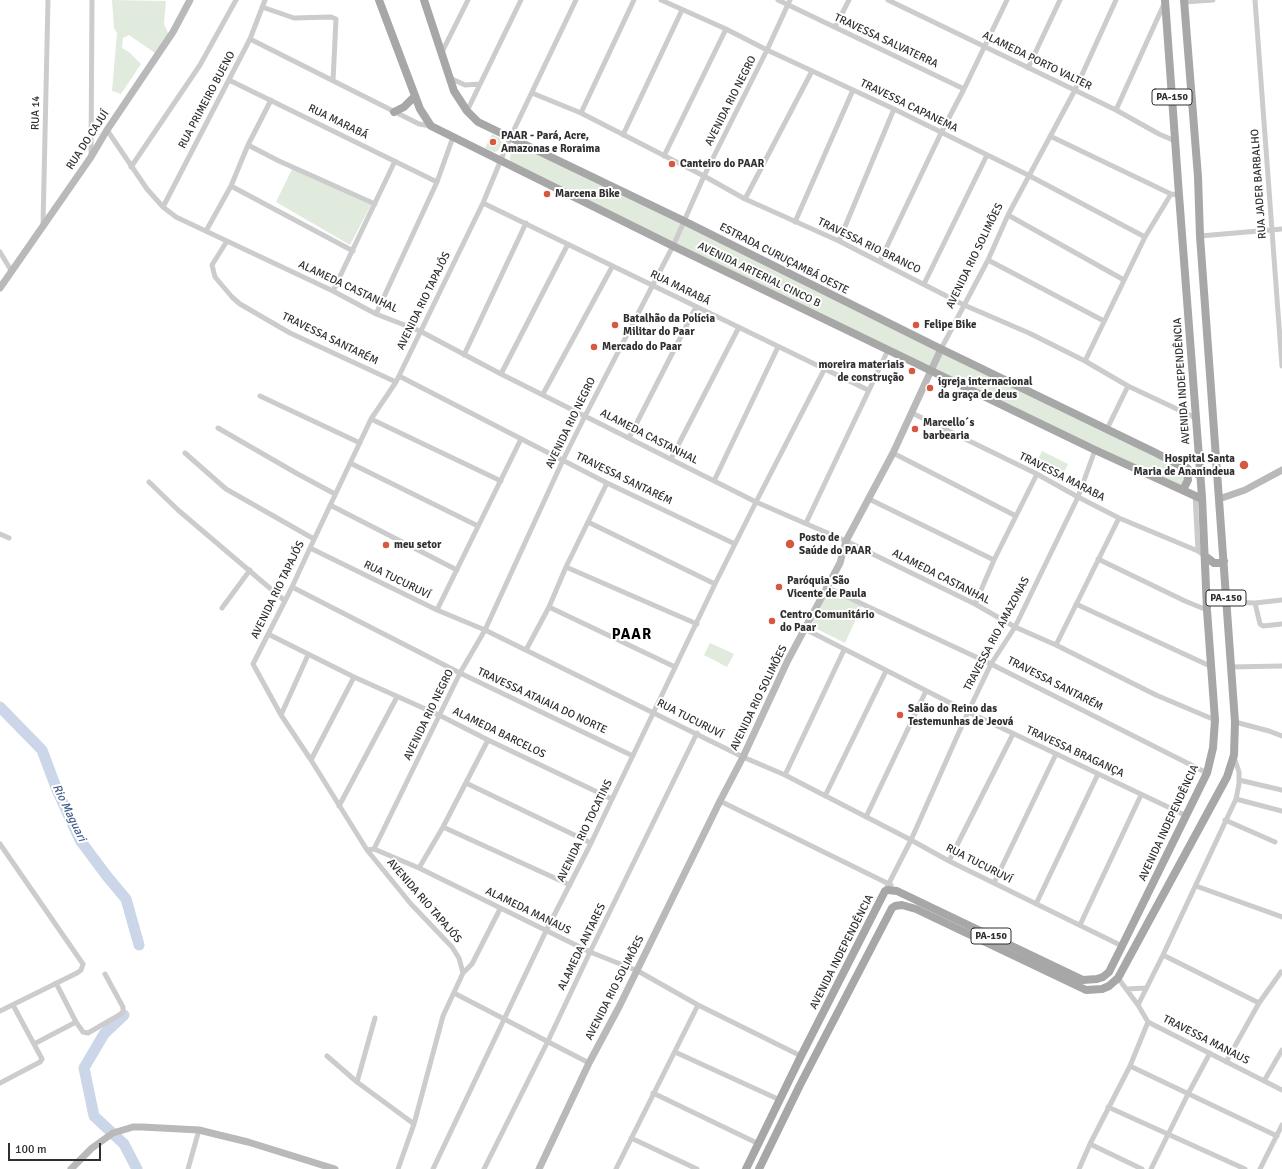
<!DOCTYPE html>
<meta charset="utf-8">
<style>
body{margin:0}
#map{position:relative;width:1282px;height:1169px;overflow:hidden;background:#fff;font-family:Signika,sans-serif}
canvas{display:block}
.scale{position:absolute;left:8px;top:1143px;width:93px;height:18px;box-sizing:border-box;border:2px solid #2f2f2f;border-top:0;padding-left:5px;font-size:12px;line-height:14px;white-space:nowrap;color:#2f2f2f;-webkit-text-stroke:3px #fff;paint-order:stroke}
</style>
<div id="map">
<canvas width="1282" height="1169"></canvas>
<div class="scale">100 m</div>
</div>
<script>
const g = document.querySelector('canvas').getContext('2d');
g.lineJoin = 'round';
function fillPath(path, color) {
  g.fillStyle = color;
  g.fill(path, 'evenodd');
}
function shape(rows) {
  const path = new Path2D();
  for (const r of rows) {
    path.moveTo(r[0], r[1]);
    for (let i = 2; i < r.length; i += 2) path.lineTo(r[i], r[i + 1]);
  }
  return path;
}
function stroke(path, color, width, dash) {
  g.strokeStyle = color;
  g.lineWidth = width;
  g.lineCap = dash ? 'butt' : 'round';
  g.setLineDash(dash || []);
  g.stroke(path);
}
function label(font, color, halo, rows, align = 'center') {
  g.font = font + ' Signika,sans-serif';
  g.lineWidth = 4;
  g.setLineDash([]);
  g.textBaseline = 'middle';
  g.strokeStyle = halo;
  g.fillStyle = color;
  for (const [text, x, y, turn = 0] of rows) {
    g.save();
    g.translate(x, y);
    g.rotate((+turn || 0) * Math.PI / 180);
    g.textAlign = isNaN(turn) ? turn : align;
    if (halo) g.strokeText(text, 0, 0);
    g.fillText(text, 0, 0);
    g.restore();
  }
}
fillPath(shape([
 [112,0,166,1,164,24,169,35,155,53,129,35,123,38,122,48,129,52,141,64,121,94,112,91,117,33,114,28],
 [492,134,501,139,502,143,498,151,494,152,485,148],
 [523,144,1187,468,1183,490,511,165,510,159,511,151,515,147],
 [292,169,371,205,350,245,276,202],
 [1042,451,1068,464,1060,481,1034,468],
 [828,590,862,606,845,643,811,626],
 [710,643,734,654,727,667,704,655]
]), '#e1ebdd');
stroke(shape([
 [0,707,42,750,57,790,80,840,106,875,126,899,139,945],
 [124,1015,104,1034,84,1068,94,1116,124,1144,137,1169]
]), '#cbd6e9', 11);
stroke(shape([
 [661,0,726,29,767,50,894,109,1028,175,1145,237],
 [778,0,964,89],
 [888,0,1116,110,1159,134,1175,141],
 [1255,0,1282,366],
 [1184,2,1213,0],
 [262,7,294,18,331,17,336,19,333,81],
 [835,27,849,0],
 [250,39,419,124,431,126],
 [442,52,468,0],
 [1028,68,1060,0],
 [450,78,465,85,480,84],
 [229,80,437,182],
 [532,93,581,113,704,176,745,199,839,241,964,305,1029,333,1085,361,1128,386,1196,418],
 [1116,110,1164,4],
 [467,111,521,0],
 [581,113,634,0],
 [107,130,147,189,163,207,176,217,333,291,376,314,420,331,501,374,756,502,846,541,975,604,1015,627,1056,645,1156,695,1215,720],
 [623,135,682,10],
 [1050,136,1171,194,1179,195],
 [248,145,279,161,375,204],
 [664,156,726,29],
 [91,157,92,0],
 [131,167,200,65,236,0],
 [231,186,353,251],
 [745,199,812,71],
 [483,203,868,390],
 [163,207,250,39,265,0],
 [1008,215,1124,280],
 [795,222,853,90],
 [43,225,48,0],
 [206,231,231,186,248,145,271,100],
 [1200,236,1282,229],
 [227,241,212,265,215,277,232,297,240,304,290,333,396,382],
 [839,241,894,109],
 [0,252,12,272],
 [988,260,1104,321],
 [880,261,941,133,964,89,1007,0],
 [924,284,987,155],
 [333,291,395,161],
 [376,314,437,182,453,137],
 [941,349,988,260,1008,215,1075,90,1116,0],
 [464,355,526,223],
 [1085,361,1145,237,1171,194],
 [501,374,568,244],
 [399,376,607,483,735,544],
 [543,394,612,267],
 [260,396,360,443],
 [912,413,1037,474,1078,497,1119,518,1198,551,1205,556],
 [371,419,501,481],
 [218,428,296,473,335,494],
 [1107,429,1128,386],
 [629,438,696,307],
 [185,453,226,489,314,539],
 [893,453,1016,516],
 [671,459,739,327],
 [350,463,478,526],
 [714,481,778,347],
 [149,482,178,510,285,601],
 [1195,495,1198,551],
 [869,499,994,560],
 [330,505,457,570],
 [588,522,715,584],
 [806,523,888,350],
 [0,534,9,538],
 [310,548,437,610,485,630,743,757,785,775,911,840,949,861,1122,946],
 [1098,559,1185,601,1207,610],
 [566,567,697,624],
 [292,587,460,673,633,756],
 [826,587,991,664,1207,773],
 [1226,602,1255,603,1282,600],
 [1255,603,1260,624,1263,626,1282,624],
 [975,604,994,560,1037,474],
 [1076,604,1210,666],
 [549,607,675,667],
 [222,608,250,570],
 [437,610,521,439],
 [805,629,968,712,1187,816],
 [268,634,354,677,441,716,488,740,612,799],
 [1056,645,1119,518],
 [526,650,549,607,566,567,607,483],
 [1230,667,1282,666],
 [281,715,308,655],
 [1235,722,1269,731,1282,736],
 [311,760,354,677],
 [785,775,844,650],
 [1239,780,1282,790],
 [466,783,591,843],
 [825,796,886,671],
 [1236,799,1282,811],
 [720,801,891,885],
 [339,806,397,697],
 [866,817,926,691],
 [1225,820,1275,842],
 [443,827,570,885],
 [0,844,83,964,81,970,77,973,0,1011],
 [374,849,419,868,590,952,638,971,698,1005,801,1056],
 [367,850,374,849,460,673,485,630,563,460,585,416,674,244,704,176,767,50,790,0],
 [949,861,1013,734],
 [419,868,443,827,488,740],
 [994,883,1056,754],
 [1196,886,1282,917],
 [885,891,911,840,968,712,991,664,1015,627,1078,497,1095,450],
 [1036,904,1098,774],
 [1080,925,1141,795],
 [1163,955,1259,1003],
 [463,973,472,964,500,909],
 [1118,978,1138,1005,1148,1022,1282,1090],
 [56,983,76,1022,83,1032,88,1033,121,1014,123,1012,123,1007,105,974],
 [1127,989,1146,988],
 [454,993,589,1063],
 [1138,1005,1163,955,1236,799,1239,784,1239,772,1234,757],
 [34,1044,76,1022],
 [675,1052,780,1100],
 [327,1056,357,1082,414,1124],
 [1226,1062,1259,1003,1281,972],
 [1130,1066,1277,1136],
 [1264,1081,1282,1050],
 [357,1082,375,1018],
 [0,1083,40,1062,42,1059,13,1005],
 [653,1093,759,1144],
 [1108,1107,1245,1169],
 [631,1138,697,1169],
 [1090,1144,1142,1169],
 [188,1169,199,1130],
 [398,1169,414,1124,443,1016,463,973,459,958,452,947,411,904,367,850,311,760,281,715,253,664,292,587,310,548,371,419,396,382,483,203,510,138,576,0],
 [433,1169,546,931,591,843,715,584,756,502,825,368],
 [484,1169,548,1041,590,952,697,733],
 [616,1169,698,1005],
 [1079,1169,1090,1144,1130,1066,1148,1022],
 [1151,1169,1188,1094,1210,1053],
 [1260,1169,1282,1125]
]), '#ccc', 5);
stroke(shape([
 [0,288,91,157,107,130,173,32,190,0],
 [1219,499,1245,490,1282,470],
 [71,1169,92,1148,113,1133,133,1127,142,1127,199,1130,215,1134,248,1142,335,1169],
 [539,1169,589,1063,619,1007,720,801,743,757,788,660,840,563,846,541,893,453,941,349]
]), '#b9b9b9', 7);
stroke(shape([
 [379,0,420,109,431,126,673,246,1095,450,1202,499],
 [424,0,454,91,467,111,478,122,684,221,941,349,1154,452,1201,476],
 [394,112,404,107,415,96],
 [1183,490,1188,480,1187,468],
 [1205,556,1214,563,1220,563,1224,561],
 [746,1169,801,1056,885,891,888,890,897,891,1083,980,1097,979,1103,977,1109,972,1122,946,1207,773,1213,748,1215,720,1207,610,1202,497,1179,195,1165,0],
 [759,1169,800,1085,892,908,895,906,902,905,916,909,1086,990,1102,989,1109,986,1118,978,1227,777,1234,755,1235,722,1200,236,1198,177,1184,0]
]), '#a7a7a7', 8);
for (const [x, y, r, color] of [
 [493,142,4,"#d7573f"],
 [672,164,4,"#d7573f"],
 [547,194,4,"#d7573f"],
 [615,325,4,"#d7573f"],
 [916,325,4,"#d7573f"],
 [594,347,4,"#d7573f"],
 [912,371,4,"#d7573f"],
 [930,388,4,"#d7573f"],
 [915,429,4,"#d7573f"],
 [1244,465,5,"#d7573f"],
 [790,544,5,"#d7573f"],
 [386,545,4,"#d7573f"],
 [779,587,4,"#d7573f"],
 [772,621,4,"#d7573f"],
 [900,715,4,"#d7573f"]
]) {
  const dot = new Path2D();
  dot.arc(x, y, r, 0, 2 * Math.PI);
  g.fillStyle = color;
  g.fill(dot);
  stroke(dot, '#fff', 1.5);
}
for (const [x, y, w] of [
 [1172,97,40],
 [1226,598,40],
 [991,936,40]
]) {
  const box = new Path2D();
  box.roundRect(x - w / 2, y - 8, w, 16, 3);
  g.fillStyle = '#fff';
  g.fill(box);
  stroke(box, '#2f2f2f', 1);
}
label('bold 10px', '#2f2f2f', null, [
 ["PA-150",1172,97],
 ["PA-150",1226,598],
 ["PA-150",991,936]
]);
label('11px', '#2f2f2f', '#fff', [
 ["TRAVESSA SALVATERRA",886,41,25],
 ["ALAMEDA PORTO VALTER",1037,61,26],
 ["RUA PRIMEIRO BUENO",207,100,-62],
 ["AVENIDA RIO NEGRO",731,101,-63],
 ["TRAVESSA CAPANEMA",909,106,26],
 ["RUA 14",36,113,-89],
 ["RUA MARABÁ",338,122,26],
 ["RUA DO CAJUÍ",88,140,-57],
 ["RUA JADER BARBALHO",1259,184,-94],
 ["TRAVESSA RIO BRANCO",869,246,26],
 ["AVENIDA RIO SOLIMÕES",975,256,-64],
 ["ESTRADA CURUÇAMBÁ OESTE",784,259,27],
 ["AVENIDA ARTERIAL CINCO B",759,275,26],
 ["ALAMEDA CASTANHAL",348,287,25],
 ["RUA MARABÁ",680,288,26],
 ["AVENIDA RIO TAPAJÓS",424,301,-64],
 ["TRAVESSA SANTARÉM",330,339,26],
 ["AVENIDA INDEPENDÊNCIA",1182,381,-94],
 ["AVENIDA RIO NEGRO",571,423,-64],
 ["ALAMEDA CASTANHAL",649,437,27],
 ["TRAVESSA MARABA",1062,477,27],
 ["TRAVESSA SANTARÉM",624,479,26],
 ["ALAMEDA CASTANHAL",941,577,27],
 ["RUA TUCURUVÍ",397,580,26],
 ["AVENIDA RIO TAPAJÓS",278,590,-64],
 ["TRAVESSA RIO AMAZONAS",997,634,-62],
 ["TRAVESSA SANTARÉM",1055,684,27],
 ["AVENIDA RIO SOLIMÕES",759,698,-64],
 ["TRAVESSA ATAIAIA DO NORTE",542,701,25],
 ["AVENIDA RIO NEGRO",429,715,-64],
 ["RUA TUCURUVÍ",690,719,27],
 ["ALAMEDA BARCELOS",499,733,26],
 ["TRAVESSA BRAGANÇA",1075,752,25],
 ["AVENIDA INDEPENDÊNCIA",1169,823,-65],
 ["AVENIDA RIO TOCATINS",585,831,-64],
 ["RUA TUCURUVÍ",979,864,27],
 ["AVENIDA RIO TAPAJÓS",424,901,49],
 ["ALAMEDA MANAUS",528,911,26],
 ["ALAMEDA ANTARES",582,947,-64],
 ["AVENIDA INDEPENDÊNCIA",842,952,-63],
 ["AVENIDA RIO SOLIMÕES",615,988,-63],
 ["TRAVESSA MANAUS",1206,1040,27]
]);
label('bold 11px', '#2f2f2f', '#fff', [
 ["PAAR - Pará, Acre,",501,136],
 ["Amazonas e Roraima",501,149],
 ["Canteiro do PAAR",680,164],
 ["Marcena Bike",555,194],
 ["Batalhão da Polícia",623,319],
 ["Militar do Paar",623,332],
 ["Felipe Bike",924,325],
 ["Mercado do Paar",602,347],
 ["moreira materiais",904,365,"right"],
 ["de construção",904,378,"right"],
 ["igreja internacional",938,382],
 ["da graça de deus",938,395],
 ["Marcello´s",923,423],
 ["barbearia",923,436],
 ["Hospital Santa",1235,459,"right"],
 ["Maria de Ananindeua",1235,472,"right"],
 ["Posto de",799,538],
 ["Saúde do PAAR",799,551],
 ["meu setor",394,545],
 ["Paróquia São",787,581],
 ["Vicente de Paula",787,594],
 ["Centro Comunitário",780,615],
 ["do Paar",780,628],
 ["Salão do Reino das",908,709],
 ["Testemunhas de Jeová",908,722]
], 'left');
label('italic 12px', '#435e8a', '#fff', [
 ["Rio Maguari",69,813,64]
]);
g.letterSpacing = '1px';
label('bold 15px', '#000', '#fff', [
 ["PAAR",632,635]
]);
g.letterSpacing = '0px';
</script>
